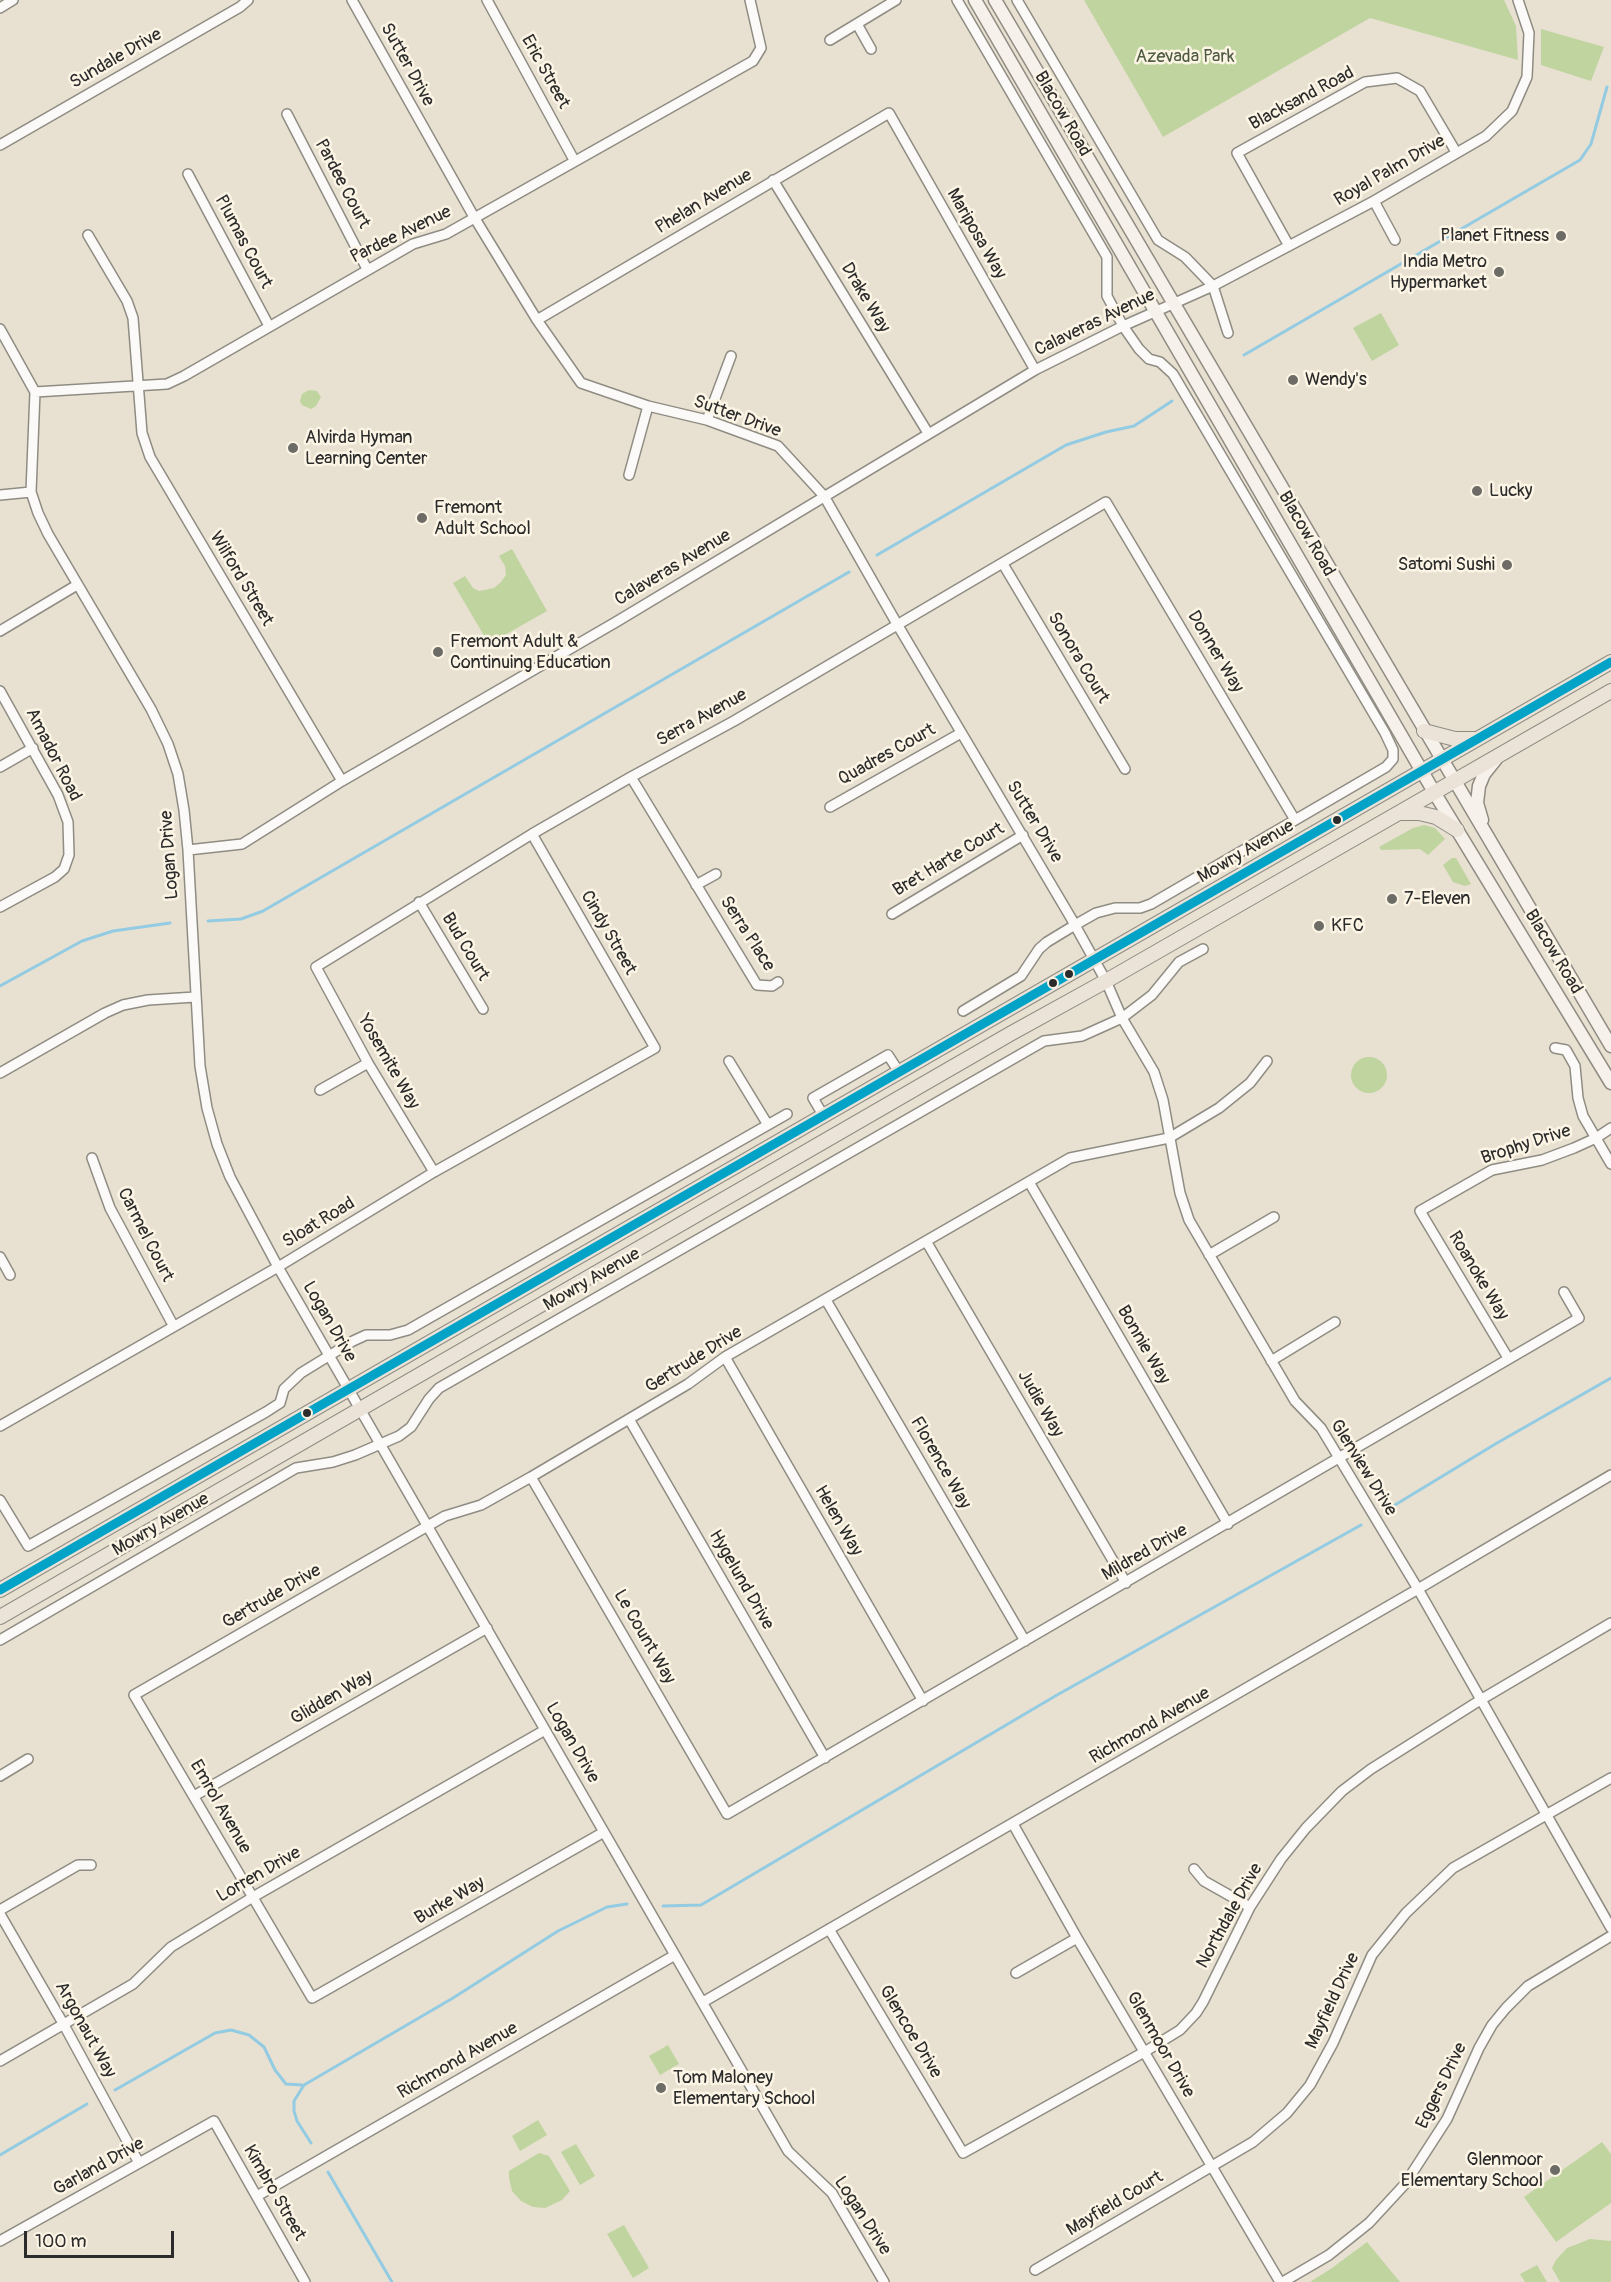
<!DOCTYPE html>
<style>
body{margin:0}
#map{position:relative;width:1611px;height:2282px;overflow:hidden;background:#e8e1d1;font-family:Pangolin,sans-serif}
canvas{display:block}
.scale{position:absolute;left:24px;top:2231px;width:150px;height:27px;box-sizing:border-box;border:3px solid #2b2b2b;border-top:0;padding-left:8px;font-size:18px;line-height:21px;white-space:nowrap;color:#2b2b2b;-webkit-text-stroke:4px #fcf5e5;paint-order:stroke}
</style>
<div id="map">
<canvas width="1611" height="2282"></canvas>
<div class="scale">100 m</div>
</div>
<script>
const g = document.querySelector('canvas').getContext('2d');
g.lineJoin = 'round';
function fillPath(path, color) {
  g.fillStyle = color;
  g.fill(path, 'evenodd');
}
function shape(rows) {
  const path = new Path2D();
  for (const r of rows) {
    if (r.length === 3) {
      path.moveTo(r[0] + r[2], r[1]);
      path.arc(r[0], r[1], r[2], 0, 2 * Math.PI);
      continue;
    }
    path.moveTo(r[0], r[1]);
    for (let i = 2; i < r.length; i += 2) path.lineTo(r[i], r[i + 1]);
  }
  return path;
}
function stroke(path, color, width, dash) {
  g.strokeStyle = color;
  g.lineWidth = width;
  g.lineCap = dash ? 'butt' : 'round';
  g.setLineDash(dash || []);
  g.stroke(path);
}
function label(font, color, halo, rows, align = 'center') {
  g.font = font + ' Pangolin,sans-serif';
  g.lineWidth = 5;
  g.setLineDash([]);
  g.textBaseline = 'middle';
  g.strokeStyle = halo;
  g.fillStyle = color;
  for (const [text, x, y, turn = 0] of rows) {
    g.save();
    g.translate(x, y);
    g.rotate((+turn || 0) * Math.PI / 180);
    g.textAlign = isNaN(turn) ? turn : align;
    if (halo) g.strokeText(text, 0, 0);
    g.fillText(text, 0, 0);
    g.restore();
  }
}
fillPath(shape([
 [1084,0,1504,0,1516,26,1518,60,1370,18,1163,137],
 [1541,29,1604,47,1591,81,1541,65],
 [1381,313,1399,345,1372,361,1353,328],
 [317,391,321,397,316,406,311,409,302,405,300,401,302,394,309,390],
 [512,549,547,611,489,644,453,583,465,576,473,588,479,591,494,588,501,582,506,575,505,566,499,556],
 [1424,825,1435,828,1445,839,1428,855,1420,849,1381,850,1379,847,1413,828],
 [1452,858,1456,858,1471,884,1465,886,1453,882,1443,865],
 [1369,1075,18],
 [668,2045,679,2064,660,2075,649,2056],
 [538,2120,547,2135,520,2151,512,2136],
 [1602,2142,1611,2154,1611,2203,1556,2242,1524,2197],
 [576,2144,595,2176,580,2185,561,2152],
 [539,2153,549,2156,570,2191,562,2200,545,2208,533,2207,521,2201,512,2191,509,2178,509,2171],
 [624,2225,649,2268,633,2278,607,2234],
 [1590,2239,1611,2241,1611,2282,1560,2282,1552,2268,1556,2260,1567,2248],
 [1367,2242,1400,2282,1310,2282,1332,2268],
 [1537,2265,1547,2282,1525,2282,1520,2274]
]), '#bfd49f');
stroke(shape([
 [1244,355,1580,160,1591,144,1607,87],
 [877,555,1066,445,1106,432,1134,426,1172,401],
 [208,921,241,919,263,911,849,572],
 [0,986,82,941,113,931,170,923],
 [1385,1511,1497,1443,1611,1378],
 [663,1906,701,1905,1057,1695,1361,1525],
 [115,2090,215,2033,231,2030,249,2035,264,2047,275,2070,286,2084,302,2085],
 [311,2143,297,2121,294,2111,294,2101,304,2085,453,1998,558,1931,607,1907,627,1904],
 [0,2155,87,2104],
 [328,2172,392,2282]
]), '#93cbe2', 3);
const minor = shape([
 [352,0,474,217,537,320,581,383,648,406,707,420,778,446,824,496,897,624,1071,918,1106,981,1122,1018,1154,1072,1163,1100,1180,1193,1189,1220,1295,1401,1321,1428,1418,1589,1611,1928],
 [487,0,574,160],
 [957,0,1107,257,1107,296,1123,326,1139,349,1149,359,1160,362,1173,374,1385,733,1393,750,1393,759,1386,767,1151,904,1140,908,1115,908,1096,913,1075,925,1047,942,1039,949,1021,976,963,1011],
 [1017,0,1158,240,1185,257,1213,286,1228,333],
 [0,8,13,0],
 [857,24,871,49],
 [830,40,896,0],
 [287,114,367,269],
 [0,145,240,7,248,0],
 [188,174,269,326],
 [773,180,928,433],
 [1374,201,1395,240],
 [88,235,127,301,133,318,142,433,150,457,342,781],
 [1289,246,1237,153,1365,82,1397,78,1420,91,1456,152],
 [537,320,889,113,1035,370],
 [0,329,35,392,31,492,38,513,48,534,151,709,168,744,178,774,184,810,188,850,200,1066,207,1108,217,1144,230,1177,278,1267,788,2151,832,2193,884,2282],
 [35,392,167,384,184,376,413,244,446,234,753,61,761,48,750,0],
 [707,420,731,356],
 [629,475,648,406],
 [0,495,31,492],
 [1003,564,1125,769],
 [0,631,77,585],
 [0,691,58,795,68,822,69,855,64,869,55,877,0,907],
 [0,767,33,748],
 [631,777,757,985,772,986,778,982],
 [830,807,961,733],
 [188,850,242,844,342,781,616,622,1035,370,1123,326,1213,286,1374,201,1486,136,1512,111,1527,77,1529,33,1518,0],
 [696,885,716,874],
 [419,902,483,1009],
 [892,914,1023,835],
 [1555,1048,1566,1050,1575,1066,1578,1098,1583,1116,1611,1164],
 [729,1061,768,1125],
 [0,1073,105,1013,123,1005,148,1000,195,997],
 [320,1090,368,1063],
 [823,1115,813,1098,888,1055,899,1072],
 [92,1158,110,1208,173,1325],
 [434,1172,368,1063,316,967,532,834,631,777,734,721,1106,502,1295,820],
 [1029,1182,1228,1524],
 [926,1241,1126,1583],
 [1209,1255,1274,1217],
 [0,1257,10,1275],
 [826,1300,1025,1641],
 [725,1357,923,1701],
 [1508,1358,1420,1211,1492,1170,1542,1160,1574,1148,1596,1138,1611,1128],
 [1271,1361,1335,1322],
 [629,1419,825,1758],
 [0,1426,278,1267,434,1172,655,1048,532,834],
 [531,1477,727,1814,1579,1318,1564,1292],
 [0,1500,28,1546,266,1412,280,1403,284,1389,301,1373,353,1341,366,1335,390,1335,408,1330,787,1114],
 [0,1640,296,1468,333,1462,355,1455,399,1436,411,1427,429,1399,439,1388,1044,1041,1082,1036,1122,1018,1152,995,1179,962,1203,949],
 [0,1776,28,1759],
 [194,1796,487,1628],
 [1013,1824,1077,1938,1280,2282],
 [604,1832,312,1998,134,1695,445,1516,481,1505,531,1477,688,1384,725,1357,1070,1158,1169,1138,1219,1108,1250,1083,1267,1061],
 [1194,1869,1204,1881,1250,1907],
 [0,1910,78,1865,91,1865],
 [0,1914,64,2025,139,2163],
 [829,1929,963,2153,1146,2051,1180,2030,1196,2013,1203,2002,1250,1907,1281,1859,1306,1828,1342,1791,1371,1769,1482,1699,1611,1623],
 [1016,1973,1077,1938],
 [703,2002,1418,1589,1611,1475],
 [0,2061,133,1984,171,1947,253,1897,545,1730],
 [257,2196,675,1955],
 [0,2241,214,2121,305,2282],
 [1035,2270,1253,2142,1287,2113,1310,2085,1333,2043,1372,1955,1406,1913,1453,1868,1611,1778],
 [1283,2282,1329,2255,1369,2223,1405,2184,1447,2119,1479,2048,1492,2025,1506,2008,1528,1986,1611,1936]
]);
const secondary = shape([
 [975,0,1434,792,1611,1083],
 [995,0,1611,1046],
 [1482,820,1477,803,1479,786,1484,774,1496,759]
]);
const primary = shape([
 [1424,731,1455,739,1474,739],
 [1399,813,1419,813,1436,817,1457,830],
 [0,1590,1611,662],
 [0,1617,1010,1034,1106,981,1611,691]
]);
stroke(minor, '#8f8c83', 12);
stroke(secondary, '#8f8c83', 15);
stroke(primary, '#8f8c83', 16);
stroke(minor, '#fcfaf8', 9);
stroke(secondary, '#f6f1ea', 12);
stroke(primary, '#ebe3d8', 14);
stroke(shape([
 [0,1590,1611,662]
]), '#02a3c6', 9);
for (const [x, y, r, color] of [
 [1561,236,6,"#6d6b65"],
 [1499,272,6,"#6d6b65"],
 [1293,380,6,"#6d6b65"],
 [293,448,6,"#6d6b65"],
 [1477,491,6,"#6d6b65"],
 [422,518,6,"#6d6b65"],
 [1507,565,6,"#6d6b65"],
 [438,652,6,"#6d6b65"],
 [1337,820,5,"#2b2b2b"],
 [1392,899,6,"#6d6b65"],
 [1319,926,6,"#6d6b65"],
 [1069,974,5,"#2b2b2b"],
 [1053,983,5,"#2b2b2b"],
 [307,1413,5,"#2b2b2b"],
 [661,2088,6,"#6d6b65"],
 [1555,2170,6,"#6d6b65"]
]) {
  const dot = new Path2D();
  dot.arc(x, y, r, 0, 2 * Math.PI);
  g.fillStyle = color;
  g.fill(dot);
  stroke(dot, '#fcf5e5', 2);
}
label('18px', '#4e5a42', '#fcf5e5', [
 ["Azevada Park",1185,57]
]);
label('18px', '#2b2b2b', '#fcf5e5', [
 ["Sundale Drive",116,59,-30],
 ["Sutter Drive",407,65,61],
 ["Eric Street",545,72,61],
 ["Blacksand Road",1302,99,-28],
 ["Blacow Road",1062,114,60],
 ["Royal Palm Drive",1390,171,-30],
 ["Pardee Court",342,184,62],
 ["Phelan Avenue",704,202,-31],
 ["Mariposa Way",976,234,60],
 ["Pardee Avenue",401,235,-26],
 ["Plumas Court",243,242,62],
 ["Drake Way",865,298,59],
 ["Calaveras Avenue",1095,323,-26],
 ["Sutter Drive",737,417,20],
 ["Blacow Road",1306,534,60],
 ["Calaveras Avenue",673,568,-31],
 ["Wilford Street",241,579,59],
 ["Donner Way",1215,652,59],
 ["Sonora Court",1078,658,59],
 ["Serra Avenue",702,718,-29],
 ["Amador Road",53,755,63],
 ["Quadres Court",887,755,-29],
 ["Sutter Drive",1034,822,59],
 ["Mowry Avenue",1246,852,-30],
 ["Logan Drive",170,855,-94],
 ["Bret Harte Court",949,860,-31],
 ["Cindy Street",608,933,60],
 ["Serra Place",747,934,57],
 ["Bud Court",465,947,59],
 ["Blacow Road",1553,952,59],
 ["Yosemite Way",388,1062,60],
 ["Brophy Drive",1526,1145,-18],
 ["Sloat Road",319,1223,-31],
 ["Carmel Court",145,1235,63],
 ["Roanoke Way",1478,1276,59],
 ["Mowry Avenue",592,1280,-30],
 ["Logan Drive",329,1322,60],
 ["Bonnie Way",1143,1345,60],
 ["Gertrude Drive",694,1360,-32],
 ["Judie Way",1040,1404,60],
 ["Florence Way",940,1463,60],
 ["Glenview Drive",1363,1468,58],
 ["Helen Way",838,1521,60],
 ["Mowry Avenue",161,1525,-30],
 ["Mildred Drive",1145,1553,-30],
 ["Hygelund Drive",741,1580,60],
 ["Gertrude Drive",272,1597,-30],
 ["Le Count Way",644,1637,60],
 ["Glidden Way",332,1698,-30],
 ["Richmond Avenue",1150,1726,-30],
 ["Logan Drive",572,1743,60],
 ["Emrol Avenue",220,1807,60],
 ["Lorren Drive",259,1875,-30],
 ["Burke Way",450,1901,-30],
 ["Northdale Drive",1230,1916,-61],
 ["Mayfield Drive",1333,2001,-65],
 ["Argonaut Way",85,2030,61],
 ["Glencoe Drive",910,2032,59],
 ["Glenmoor Drive",1160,2045,60],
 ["Richmond Avenue",458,2061,-30],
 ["Eggers Drive",1442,2086,-64],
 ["Garland Drive",99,2167,-29],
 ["Kimbro Street",274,2193,60],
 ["Mayfield Court",1115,2204,-31],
 ["Logan Drive",862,2216,57]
]);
label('18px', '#2b2b2b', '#fcf5e5', [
 ["Planet Fitness",1549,236,"right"],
 ["India Metro",1487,262,"right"],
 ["Hypermarket",1487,283,"right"],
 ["Wendy's",1305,380],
 ["Alvirda Hyman",305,438],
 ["Learning Center",305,459],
 ["Lucky",1489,491],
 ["Fremont",434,508],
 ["Adult School",434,529],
 ["Satomi Sushi",1495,565,"right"],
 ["Fremont Adult &",450,642],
 ["Continuing Education",450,663],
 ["7-Eleven",1404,899],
 ["KFC",1331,926],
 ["Tom Maloney",673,2078],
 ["Elementary School",673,2099],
 ["Glenmoor",1543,2160,"right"],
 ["Elementary School",1543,2181,"right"]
], 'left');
</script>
